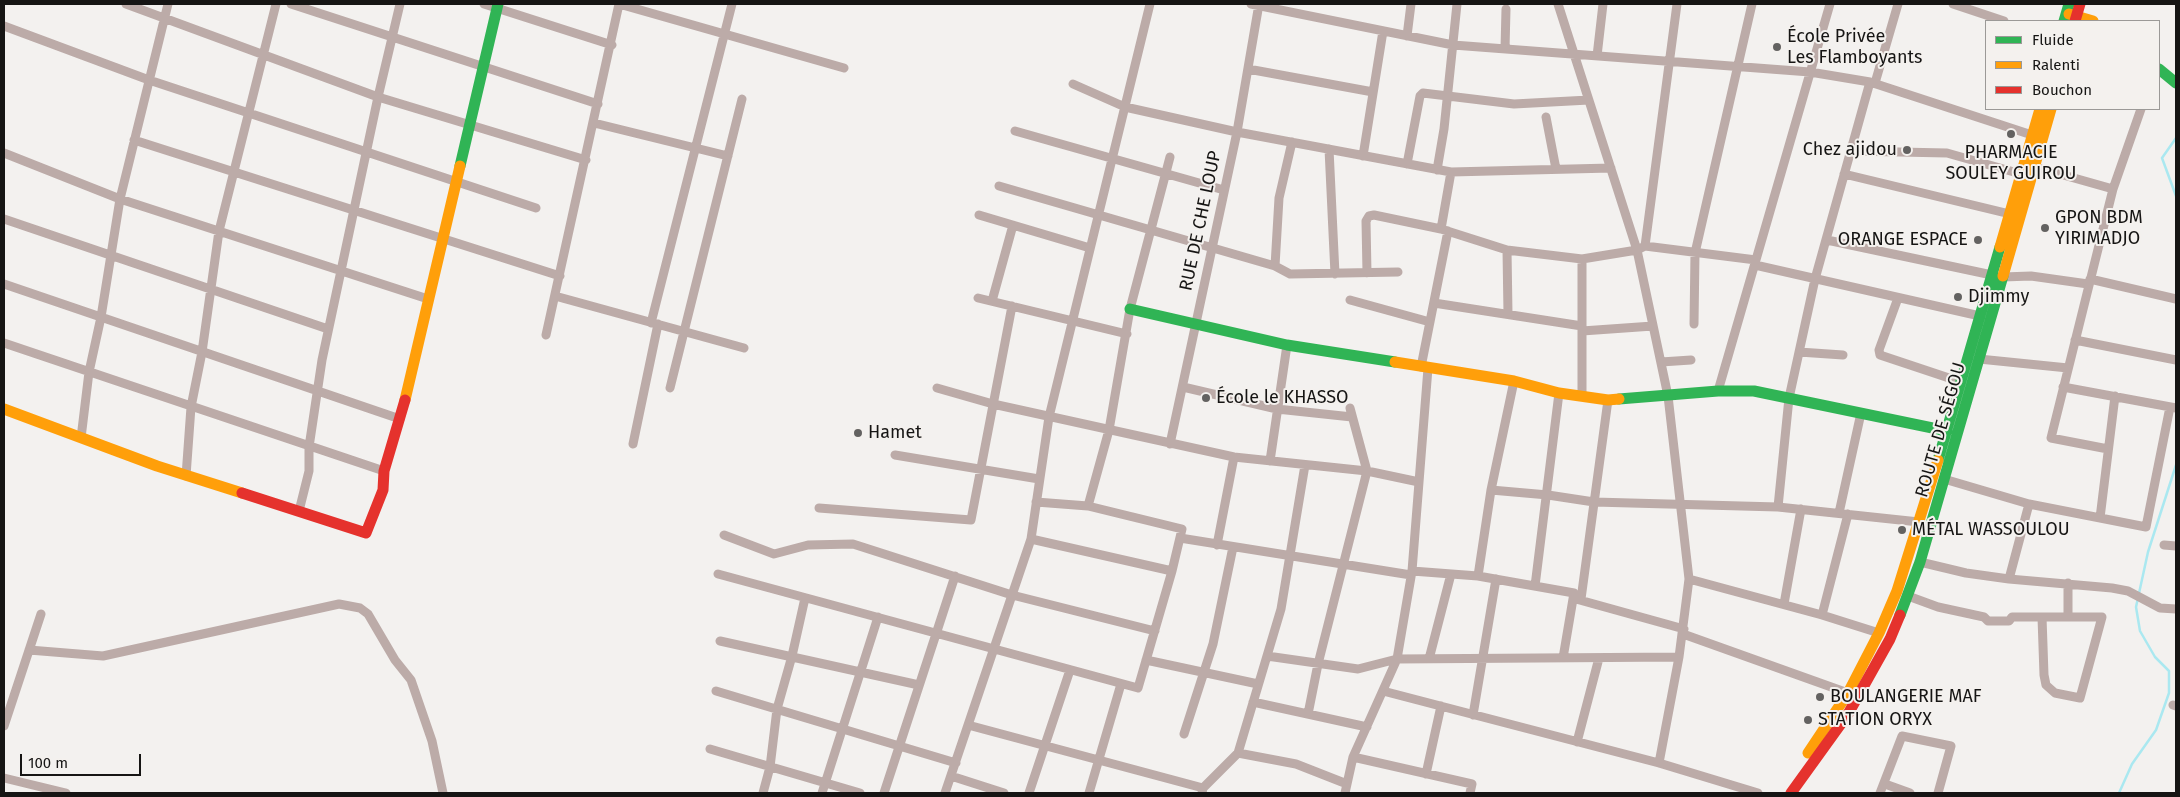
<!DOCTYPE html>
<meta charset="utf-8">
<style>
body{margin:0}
#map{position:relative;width:2180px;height:797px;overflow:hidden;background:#f3f1ef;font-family:"Fira Sans",sans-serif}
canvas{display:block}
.frame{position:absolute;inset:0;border:5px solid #161514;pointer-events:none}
.legend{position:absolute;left:1985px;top:20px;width:175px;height:90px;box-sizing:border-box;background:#f4f1ee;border:1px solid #9b9997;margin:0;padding:6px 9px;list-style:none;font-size:15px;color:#161514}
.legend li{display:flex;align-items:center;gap:10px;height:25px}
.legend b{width:25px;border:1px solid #9b9997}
.scale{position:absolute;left:20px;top:754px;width:121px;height:22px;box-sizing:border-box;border:2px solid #161514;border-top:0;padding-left:6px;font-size:15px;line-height:18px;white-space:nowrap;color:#161514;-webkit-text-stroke:4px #f4f1ee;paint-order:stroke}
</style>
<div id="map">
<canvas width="2180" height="797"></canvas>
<div class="frame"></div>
<ul class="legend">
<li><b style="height:6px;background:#30b455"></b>Fluide</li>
<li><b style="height:6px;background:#ff9f0a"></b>Ralenti</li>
<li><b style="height:6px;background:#e5322d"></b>Bouchon</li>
</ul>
<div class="scale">100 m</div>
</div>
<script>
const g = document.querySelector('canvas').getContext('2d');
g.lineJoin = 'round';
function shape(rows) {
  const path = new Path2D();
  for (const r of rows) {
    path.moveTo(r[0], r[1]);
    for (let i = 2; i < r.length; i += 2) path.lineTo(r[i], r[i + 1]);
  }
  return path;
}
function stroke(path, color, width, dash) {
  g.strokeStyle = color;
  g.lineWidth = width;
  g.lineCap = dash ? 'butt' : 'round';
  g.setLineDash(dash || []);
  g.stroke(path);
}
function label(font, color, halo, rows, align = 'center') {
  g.font = font + ' "Fira Sans",sans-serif';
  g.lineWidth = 4;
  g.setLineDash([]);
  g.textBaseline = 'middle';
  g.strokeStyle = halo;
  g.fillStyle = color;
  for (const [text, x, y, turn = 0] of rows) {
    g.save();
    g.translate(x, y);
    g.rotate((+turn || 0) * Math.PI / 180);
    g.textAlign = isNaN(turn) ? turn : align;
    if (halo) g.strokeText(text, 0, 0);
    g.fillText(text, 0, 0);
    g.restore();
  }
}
stroke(shape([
 [2176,138,2162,158,2176,196],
 [2119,793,2132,764,2156,730,2169,693,2169,671,2155,657,2140,631,2136,607,2148,552,2176,465]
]), '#aae8f0', 2.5);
stroke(shape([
 [126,4,378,97,586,160],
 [291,4,598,104],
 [484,4,612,45],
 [1251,4,1453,45,1810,72,1870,82,2032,135],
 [1558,4,1637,250,1668,396,1689,579,1679,657,1659,763],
 [1953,4,2004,21],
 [4,26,149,80,536,208],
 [1407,36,1411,4],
 [1505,49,1506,9],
 [1597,56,1603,4],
 [1248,69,1373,92],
 [1875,83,1898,4],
 [1073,84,1125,107,1237,132,1451,172,1611,168],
 [1546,117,1556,169],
 [594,123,728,156],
 [1015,131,1224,190],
 [134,140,560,276],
 [1329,149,1335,274],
 [1851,151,1947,153,2021,174],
 [4,153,120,199,428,299],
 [1363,156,1383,31],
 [1407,164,1420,96,1423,93,1514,104,1589,100],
 [2035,167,2113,189],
 [1437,170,1444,129,1457,4],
 [1844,174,2010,214],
 [999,186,1275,266,1290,274,1398,272],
 [979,215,1090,248],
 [4,219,328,329],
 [1441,229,1451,172],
 [1827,240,1992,275],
 [1645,246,1677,4],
 [1507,250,1508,314],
 [1755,265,1980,316],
 [1275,266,1279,198,1292,142],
 [1367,273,1366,221,1369,216,1374,215,1441,229,1507,250,1582,259,1637,250,1645,246,1756,260],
 [2003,277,2031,276,2088,284],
 [2090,279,2176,299],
 [4,284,400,419],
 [555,296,744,348],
 [978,298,1127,334],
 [1898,298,1879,350,1880,355,1961,382],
 [1350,300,1430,322],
 [992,301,1013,225],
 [1434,303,1582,326],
 [651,323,732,4],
 [1694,324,1695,253,1752,4],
 [1582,331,1653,326],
 [546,335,619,4,844,68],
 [2075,340,2176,360],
 [4,343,384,471],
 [1799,352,1843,355],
 [1979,359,2068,368],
 [1661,362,1691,360],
 [1421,367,1448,231],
 [1183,387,1277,409,1352,417],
 [2063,387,2176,408],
 [670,388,742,99],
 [937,388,993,404,1234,457,1367,471,1419,482],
 [1718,391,1830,4],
 [1582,396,1582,259],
 [81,438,89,372,101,317,120,199,168,4],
 [633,444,658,324],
 [1170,444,1237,132,1259,4],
 [2108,449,2051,438,2113,189,2141,109],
 [895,455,1039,479],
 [1270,461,1287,345],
 [186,476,191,407,202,352,219,231,276,4],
 [1944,479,2029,504,2146,527,2170,407],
 [1491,490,1548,495,1594,502,1778,507,1919,522],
 [1088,506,1109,430,1130,309,1170,157],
 [1778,507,1789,398,1815,279,1870,82],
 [819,508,971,520,1012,306],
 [299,511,309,471,309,447,322,360,378,97,400,4],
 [1839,513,1861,413],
 [2100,518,2115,396],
 [724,535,774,554,808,545,853,544,1012,595,1155,631],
 [1180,538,1411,575],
 [1031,539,1172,571],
 [1217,545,1234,457],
 [2164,545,2176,546],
 [1920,562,1966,573,2009,579,2112,588,2128,591,2160,608,2176,609],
 [1412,571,1478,576,1574,593,1563,658],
 [718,574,1138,688,1172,571,1182,529,1088,506,1036,502],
 [1478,576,1491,490,1514,381],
 [1689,579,1822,615,1879,633],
 [2009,579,2029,504],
 [1535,586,1559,393],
 [1908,596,1938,607,1984,617,1988,621,2009,621,2012,617,2102,617,2080,698,2055,693,2046,685,2044,675,2042,617],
 [1576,599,1684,629],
 [1581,599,1608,400],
 [1784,604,1801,509],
 [1822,615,1848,514],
 [2068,617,2068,583],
 [1683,634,1848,693],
 [720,641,919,685],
 [29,650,103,656,339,604,360,608,368,614,395,660,411,680,432,741,443,793],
 [1267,656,1358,669,1397,659,1679,657],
 [1429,659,1451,574],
 [1146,660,1258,684],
 [716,691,956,763],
 [1383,691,1659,763,1758,793],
 [1253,702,1367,727],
 [2173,705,2176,706],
 [1308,714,1318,664,1367,471,1350,408],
 [1473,715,1496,579],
 [968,725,1203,788],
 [4,726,41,614],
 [1184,734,1213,644,1233,547],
 [1577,742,1599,658],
 [710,749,860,793],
 [1238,753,1296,764,1347,784],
 [1353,757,1472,784,1470,793],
 [1426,774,1441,706],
 [951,776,1004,793],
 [4,778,66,793],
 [1885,784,1910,793],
 [763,793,770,767,777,709,792,656,805,598],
 [822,793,878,617],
 [884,793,955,576],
 [945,793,1031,539,1049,417,1150,4],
 [1029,793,1070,670],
 [1089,793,1121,684],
 [1202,793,1203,788,1238,753,1281,609,1305,465],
 [1345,793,1353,757,1397,659,1412,571,1428,368],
 [1880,793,1902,736,1951,746,1938,793]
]), '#bcaba8', 9);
stroke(shape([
 [2064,21,2069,4],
 [2159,69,2176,83],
 [460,166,498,4],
 [1130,309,1287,345,1395,362],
 [1619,399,1718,391,1754,391,1947,431],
 [1938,460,2000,247],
 [1900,615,1920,562,2003,276]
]), '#30b455', 11);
stroke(shape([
 [2069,14,2093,21],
 [2000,247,2040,109],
 [2003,276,2051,109],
 [1395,362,1514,381,1559,393,1608,400,1619,399],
 [405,400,460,166],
 [4,409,157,466,242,493],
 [1808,753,1848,693,1879,633,1897,591,1938,460]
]), '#ff9f0a', 11);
stroke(shape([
 [2075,21,2080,4],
 [242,493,366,533,383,490,384,471,405,400],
 [1791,793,1848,714,1890,639,1900,615]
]), '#e5322d', 11);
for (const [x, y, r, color] of [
 [1777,47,5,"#636261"],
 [2011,134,5,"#636261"],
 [1907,150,5,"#636261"],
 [2045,228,5,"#636261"],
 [1978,240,5,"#636261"],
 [1958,297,5,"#636261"],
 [1206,398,5,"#636261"],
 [858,433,5,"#636261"],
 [1902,530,5,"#636261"],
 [1820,697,5,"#636261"],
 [1808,720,5,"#636261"]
]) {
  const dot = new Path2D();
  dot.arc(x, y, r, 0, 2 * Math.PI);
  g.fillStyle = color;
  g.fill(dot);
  stroke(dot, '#f4f1ee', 2);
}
label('18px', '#161514', '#f4f1ee', [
 ["École Privée",1787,37],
 ["Les Flamboyants",1787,58],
 ["Chez ajidou",1897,150,"right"],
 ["PHARMACIE",2011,153,"center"],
 ["SOULEY GUIROU",2011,174,"center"],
 ["GPON BDM",2055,218],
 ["YIRIMADJO",2055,239],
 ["ORANGE ESPACE",1968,240,"right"],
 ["Djimmy",1968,297],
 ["École le KHASSO",1216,398],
 ["Hamet",868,433],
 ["MÉTAL WASSOULOU",1912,530],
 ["BOULANGERIE MAF",1830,697],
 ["STATION ORYX",1818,720]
], 'left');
label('18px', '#161514', '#f4f1ee', [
 ["RUE DE CHE LOUP",1201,221,-78],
 ["ROUTE DE SÉGOU",1941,430,-74]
]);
</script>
